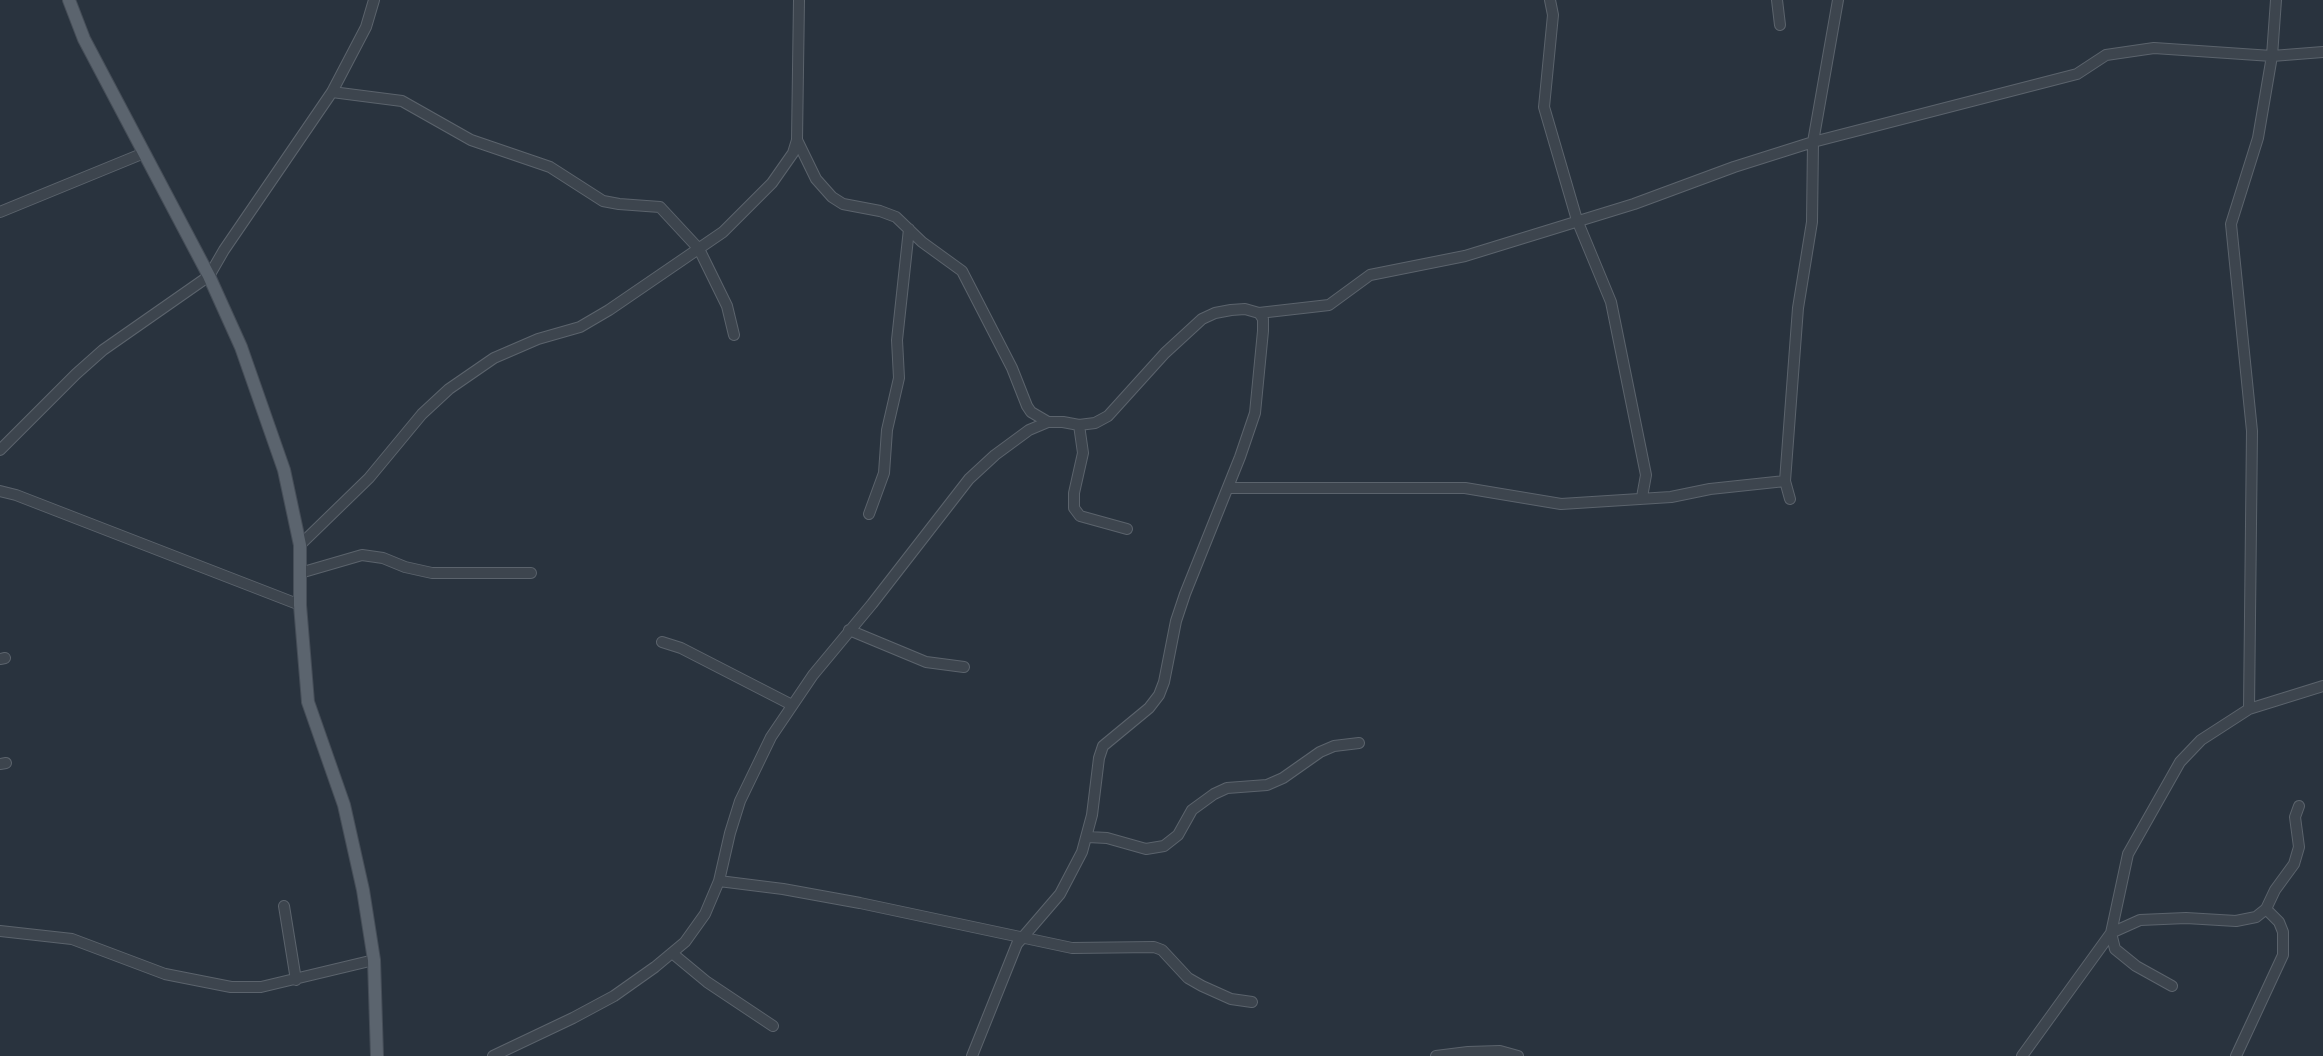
<!DOCTYPE html>
<style>
body{margin:0}
canvas{display:block;background:#29333e}
</style>
<canvas width="2323" height="1056"></canvas>
<script>
const g = document.querySelector('canvas').getContext('2d');
g.lineJoin = 'round';
function shape(rows) {
  const path = new Path2D();
  for (const r of rows) {
    path.moveTo(r[0], r[1]);
    for (let i = 2; i < r.length; i += 2) path.lineTo(r[i], r[i + 1]);
  }
  return path;
}
function stroke(path, color, width, dash) {
  g.strokeStyle = color;
  g.lineWidth = width;
  g.lineCap = dash ? 'butt' : 'round';
  g.setLineDash(dash || []);
  g.stroke(path);
}
const minor = shape([
 [1550,0,1553,15,1544,107,1577,220,1611,302,1646,475,1642,497],
 [1777,0,1780,25],
 [332,92,402,101,471,140,550,167,603,201,619,204,660,207,699,249,727,306,734,335],
 [797,140,816,179,832,197,843,204,880,211,896,217,922,242,962,271,1012,368,1027,406,1031,412,1048,422],
 [0,212,144,153],
 [1079,425,1083,453,1074,493,1074,508,1080,516,1127,529],
 [0,450,76,374,103,350,209,276,224,250,332,92,366,27,374,0],
 [1228,488,1465,488,1561,504,1671,497,1710,489,1785,481],
 [0,491,16,495,300,605],
 [1790,499,1785,481,1798,308,1812,222,1813,142,1838,0],
 [869,514,884,473,887,430,899,378,897,340,909,229],
 [300,545,369,478,422,414,449,389,494,358,538,339,580,327,609,310,723,232,772,183,793,153,797,140,799,0],
 [300,573,362,555,383,558,405,567,432,573,531,573],
 [849,630,926,662,964,667],
 [662,642,681,648,792,705],
 [0,659,5,658],
 [2249,709,2252,431,2231,224,2258,138,2272,56,2276,0],
 [0,764,6,763],
 [1088,837,1107,838,1146,849,1164,846,1178,835,1192,810,1214,794,1227,788,1267,785,1283,778,1320,752,1334,746,1359,743],
 [719,881,783,889,860,903,1072,948,1154,947,1162,950,1188,978,1202,986,1231,999,1252,1002],
 [284,906,296,980],
 [0,931,72,939,165,974,231,987,261,987,374,960],
 [672,953,707,982,773,1026],
 [2172,986,2136,966,2115,949,2111,933,2128,854,2180,762,2201,740,2249,709,2323,686],
 [493,1056,573,1018,614,996,655,967,685,942,705,914,719,881,730,833,740,801,771,737,813,675,872,604,969,479,995,455,1029,430,1048,422,1063,422,1079,425,1095,423,1108,416,1165,353,1202,319,1215,313,1231,310,1245,309,1259,313,1329,305,1370,275,1465,256,1634,204,1734,167,1813,142,2077,74,2106,55,2154,48,2272,56,2323,52],
 [972,1056,1017,944,1060,894,1082,852,1092,815,1099,758,1103,746,1149,708,1159,695,1164,682,1176,621,1185,594,1240,457,1255,413,1263,331,1263,319,1259,313],
 [1436,1056,1468,1052,1500,1051,1518,1056],
 [2022,1056,2111,933,2140,920,2186,918,2236,921,2256,917,2266,909,2275,890,2294,864,2299,847,2295,817,2299,806],
 [2236,1056,2283,955,2283,932,2279,922,2266,909]
]);
const major = shape([
 [69,0,84,39,209,276,241,347,284,470,300,545,300,605,308,702,344,805,363,890,374,960,377,1056]
]);
stroke(minor, '#5b636c', 12);
stroke(major, '#464e58', 14);
stroke(minor, '#3d454e', 10);
stroke(major, '#5b646e', 12);
</script>
